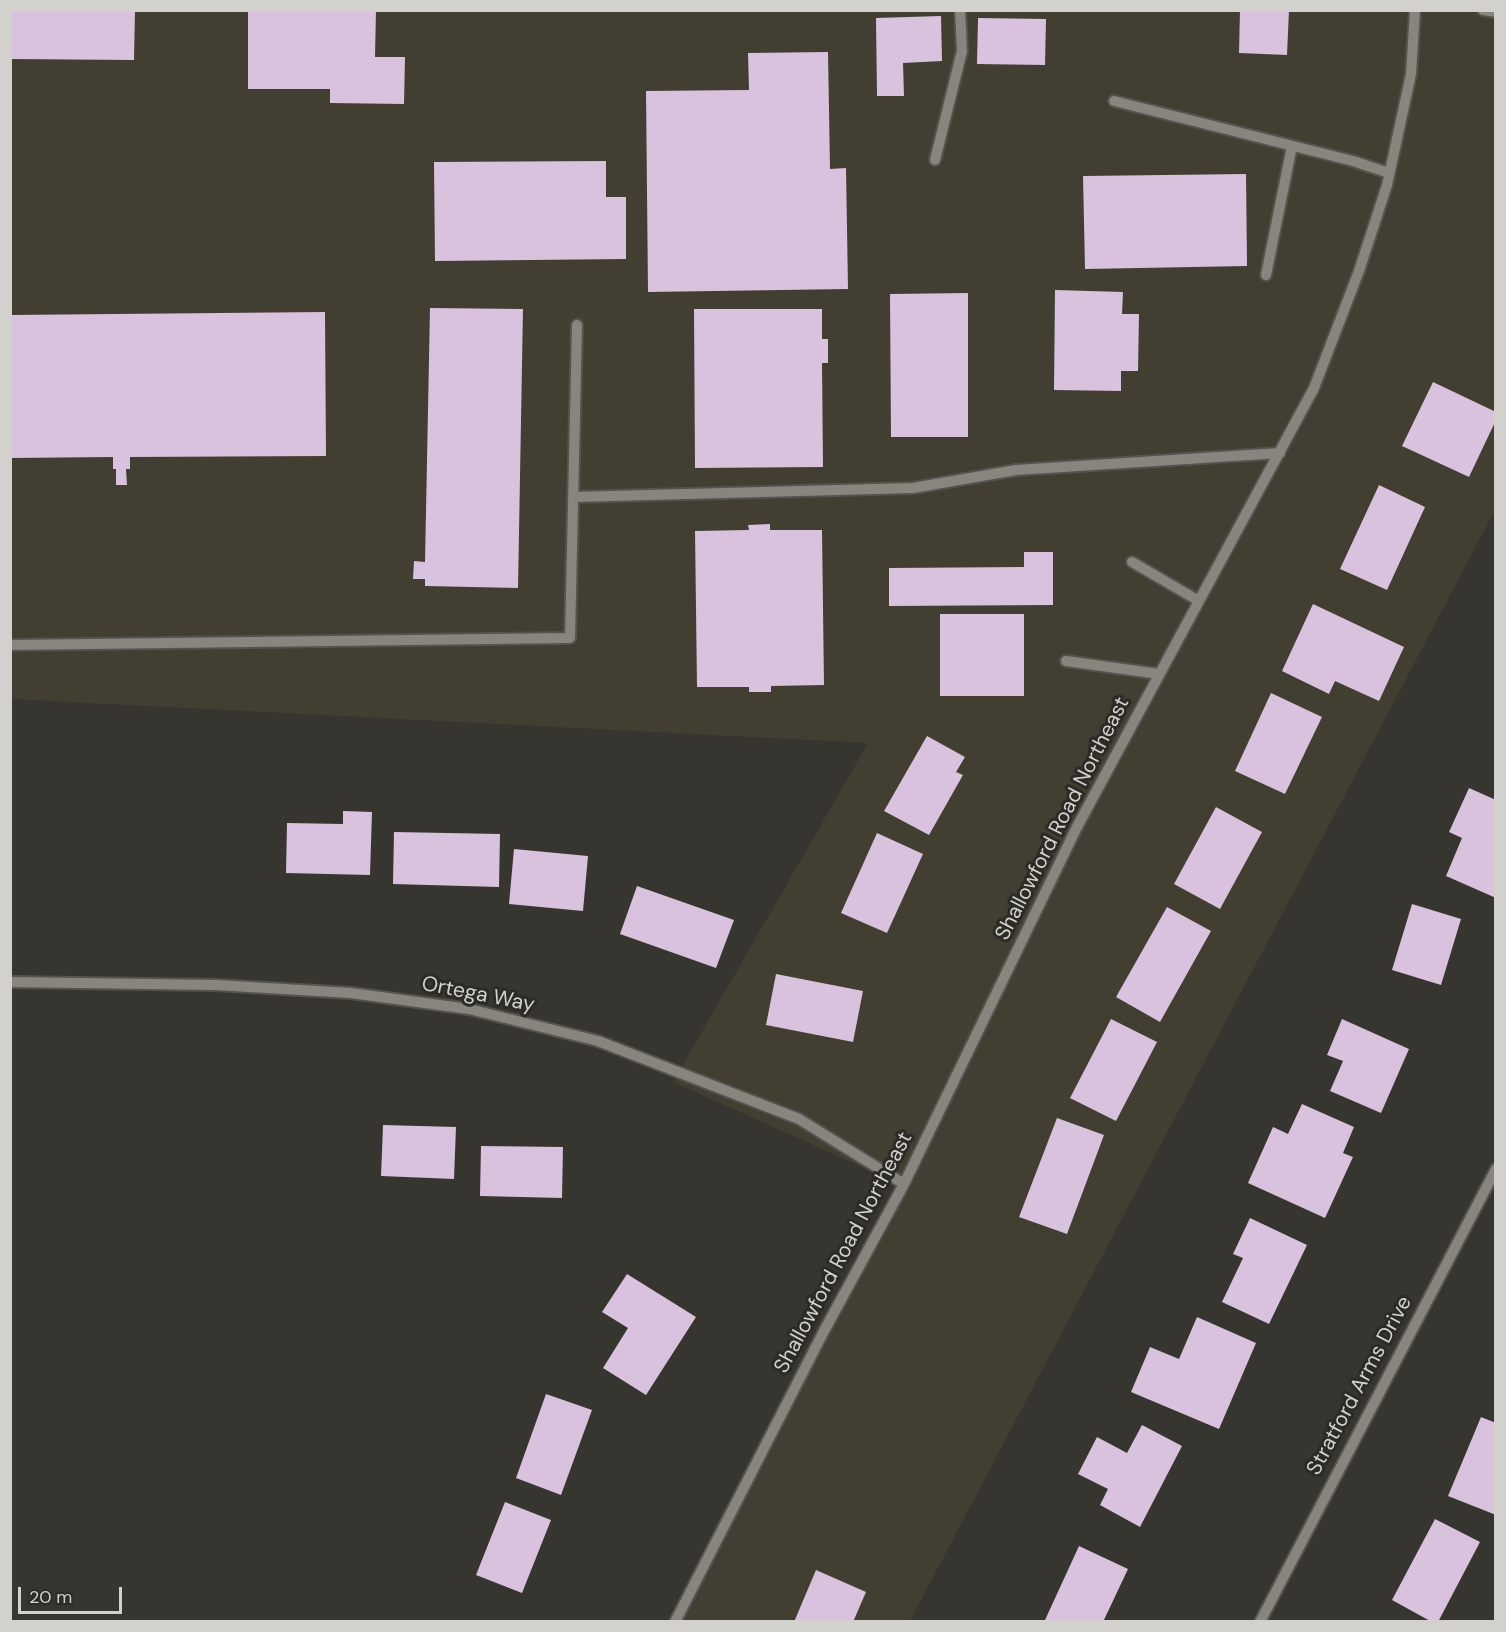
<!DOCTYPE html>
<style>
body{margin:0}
#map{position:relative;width:1506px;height:1632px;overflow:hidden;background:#37352f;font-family:"DM Sans",sans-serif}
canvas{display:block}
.frame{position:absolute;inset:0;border:12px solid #d2d1cd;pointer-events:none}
.scale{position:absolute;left:18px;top:1587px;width:104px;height:27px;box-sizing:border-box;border:3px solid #d2d1cd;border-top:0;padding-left:8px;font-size:18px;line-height:21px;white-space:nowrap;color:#d2d1cd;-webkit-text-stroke:4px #2d2b25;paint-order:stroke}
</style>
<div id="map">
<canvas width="1506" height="1632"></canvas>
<div class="frame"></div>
<div class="scale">20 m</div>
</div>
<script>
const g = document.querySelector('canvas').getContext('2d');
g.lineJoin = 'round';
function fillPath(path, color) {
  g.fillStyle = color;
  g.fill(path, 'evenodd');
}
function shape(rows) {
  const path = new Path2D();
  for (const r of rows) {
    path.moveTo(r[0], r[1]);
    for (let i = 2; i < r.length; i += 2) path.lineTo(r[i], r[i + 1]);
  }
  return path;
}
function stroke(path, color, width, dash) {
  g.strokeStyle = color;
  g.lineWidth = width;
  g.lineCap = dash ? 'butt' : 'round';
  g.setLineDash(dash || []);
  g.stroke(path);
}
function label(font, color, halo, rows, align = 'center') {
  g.font = font + ' "DM Sans",sans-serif';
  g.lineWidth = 6;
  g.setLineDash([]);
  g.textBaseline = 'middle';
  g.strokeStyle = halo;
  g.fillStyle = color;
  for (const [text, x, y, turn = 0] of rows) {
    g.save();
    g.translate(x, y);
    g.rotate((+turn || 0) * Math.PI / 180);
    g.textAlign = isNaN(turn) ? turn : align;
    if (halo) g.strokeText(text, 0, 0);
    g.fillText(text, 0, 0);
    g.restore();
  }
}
fillPath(shape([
 [10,11,1495,11,1495,510,910,1621,681,1621,904,1186,673,1082,868,743,11,699]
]), '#423e32');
fillPath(shape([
 [10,10,135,10,134,60,10,59],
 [248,10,376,10,375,57,405,57,404,104,330,103,330,89,248,89],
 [1240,10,1289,10,1287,55,1239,53],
 [941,16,942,61,903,63,904,96,877,96,876,18],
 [978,18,1046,19,1045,65,977,64],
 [828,52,830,169,846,168,848,289,648,292,646,91,749,90,748,53],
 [606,161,606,197,626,197,626,259,435,261,434,162],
 [1246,174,1247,266,1085,269,1083,176],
 [1055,290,1123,292,1122,314,1139,314,1138,371,1121,371,1121,391,1054,390],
 [968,293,968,437,891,437,890,294],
 [430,308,523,309,518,588,425,586,425,579,413,579,414,561,425,562],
 [694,309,822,309,822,339,828,339,828,363,822,363,823,467,695,468],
 [325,312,326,456,130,457,130,469,126,469,127,485,116,485,116,469,113,469,113,457,10,458,10,315],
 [1433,382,1496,412,1496,420,1469,477,1402,446],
 [1379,485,1425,507,1387,590,1340,569],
 [770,524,770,530,822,530,824,685,771,686,771,692,749,692,749,687,697,687,695,531,749,530,748,525],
 [1024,552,1053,552,1053,605,889,606,889,568,1024,567],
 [1313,604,1404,647,1379,701,1335,681,1329,694,1282,671],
 [940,614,1024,614,1024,696,940,696],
 [1271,693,1322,717,1285,794,1235,771],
 [927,736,965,757,956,772,963,775,929,835,884,811],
 [1469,788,1496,800,1496,898,1446,876,1462,838,1449,832],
 [1216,807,1262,832,1220,909,1174,884],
 [343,811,372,812,370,875,286,873,287,823,343,824],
 [394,832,500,834,499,887,393,884],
 [877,833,923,854,887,933,841,913],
 [514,849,588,856,583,911,509,904],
 [637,886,734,920,716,968,620,934],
 [1412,904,1461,919,1441,985,1392,970],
 [1167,907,1211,931,1160,1022,1116,997],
 [776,974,863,991,853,1042,766,1025],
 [1111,1019,1157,1042,1116,1121,1070,1098],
 [1342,1019,1409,1049,1381,1113,1330,1091,1343,1061,1327,1055],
 [1302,1104,1354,1127,1343,1153,1353,1157,1325,1218,1248,1183,1273,1127,1288,1134],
 [1057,1118,1104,1135,1067,1234,1019,1217],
 [383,1125,456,1127,454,1179,381,1176],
 [481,1146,563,1147,562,1198,480,1196],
 [1250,1218,1307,1245,1269,1324,1222,1302,1243,1258,1233,1254],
 [627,1274,696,1317,646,1395,603,1368,628,1328,602,1312],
 [1197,1317,1256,1343,1219,1429,1131,1392,1150,1347,1179,1359],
 [546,1394,592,1410,561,1495,516,1478],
 [1481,1417,1496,1423,1496,1515,1448,1496],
 [1142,1425,1182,1446,1140,1527,1100,1505,1108,1489,1078,1474,1097,1437,1127,1453],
 [505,1502,551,1520,522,1593,476,1575],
 [1435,1519,1480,1542,1438,1622,1432,1622,1392,1600],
 [1079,1546,1128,1569,1103,1622,1049,1622,1045,1620],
 [816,1570,866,1592,853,1622,794,1622]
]), '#d9c2de');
const minor = shape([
 [1483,10,1496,12],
 [1114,101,1353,161,1389,173],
 [935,160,962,51,960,10],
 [1266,275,1292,146],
 [573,497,913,488,1016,470,1280,453],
 [1132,562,1199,601],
 [10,645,570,638,577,325],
 [1066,661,1159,674],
 [10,982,216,985,351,993,469,1009,598,1041,799,1119,904,1184],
 [675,1622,824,1331,904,1184,1077,827,1314,388,1359,271,1387,185,1411,74,1415,10],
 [1260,1622,1496,1169]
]);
stroke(minor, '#54534e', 14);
stroke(minor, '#87857e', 10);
label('21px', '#d2d1cd', '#2d2b25', [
 ["Shallowford Road Northeast",1063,819,-63],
 ["Ortega Way",478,995,11],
 ["Shallowford Road Northeast",844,1253,-62],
 ["Stratford Arms Drive",1360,1386,-62]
]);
</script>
